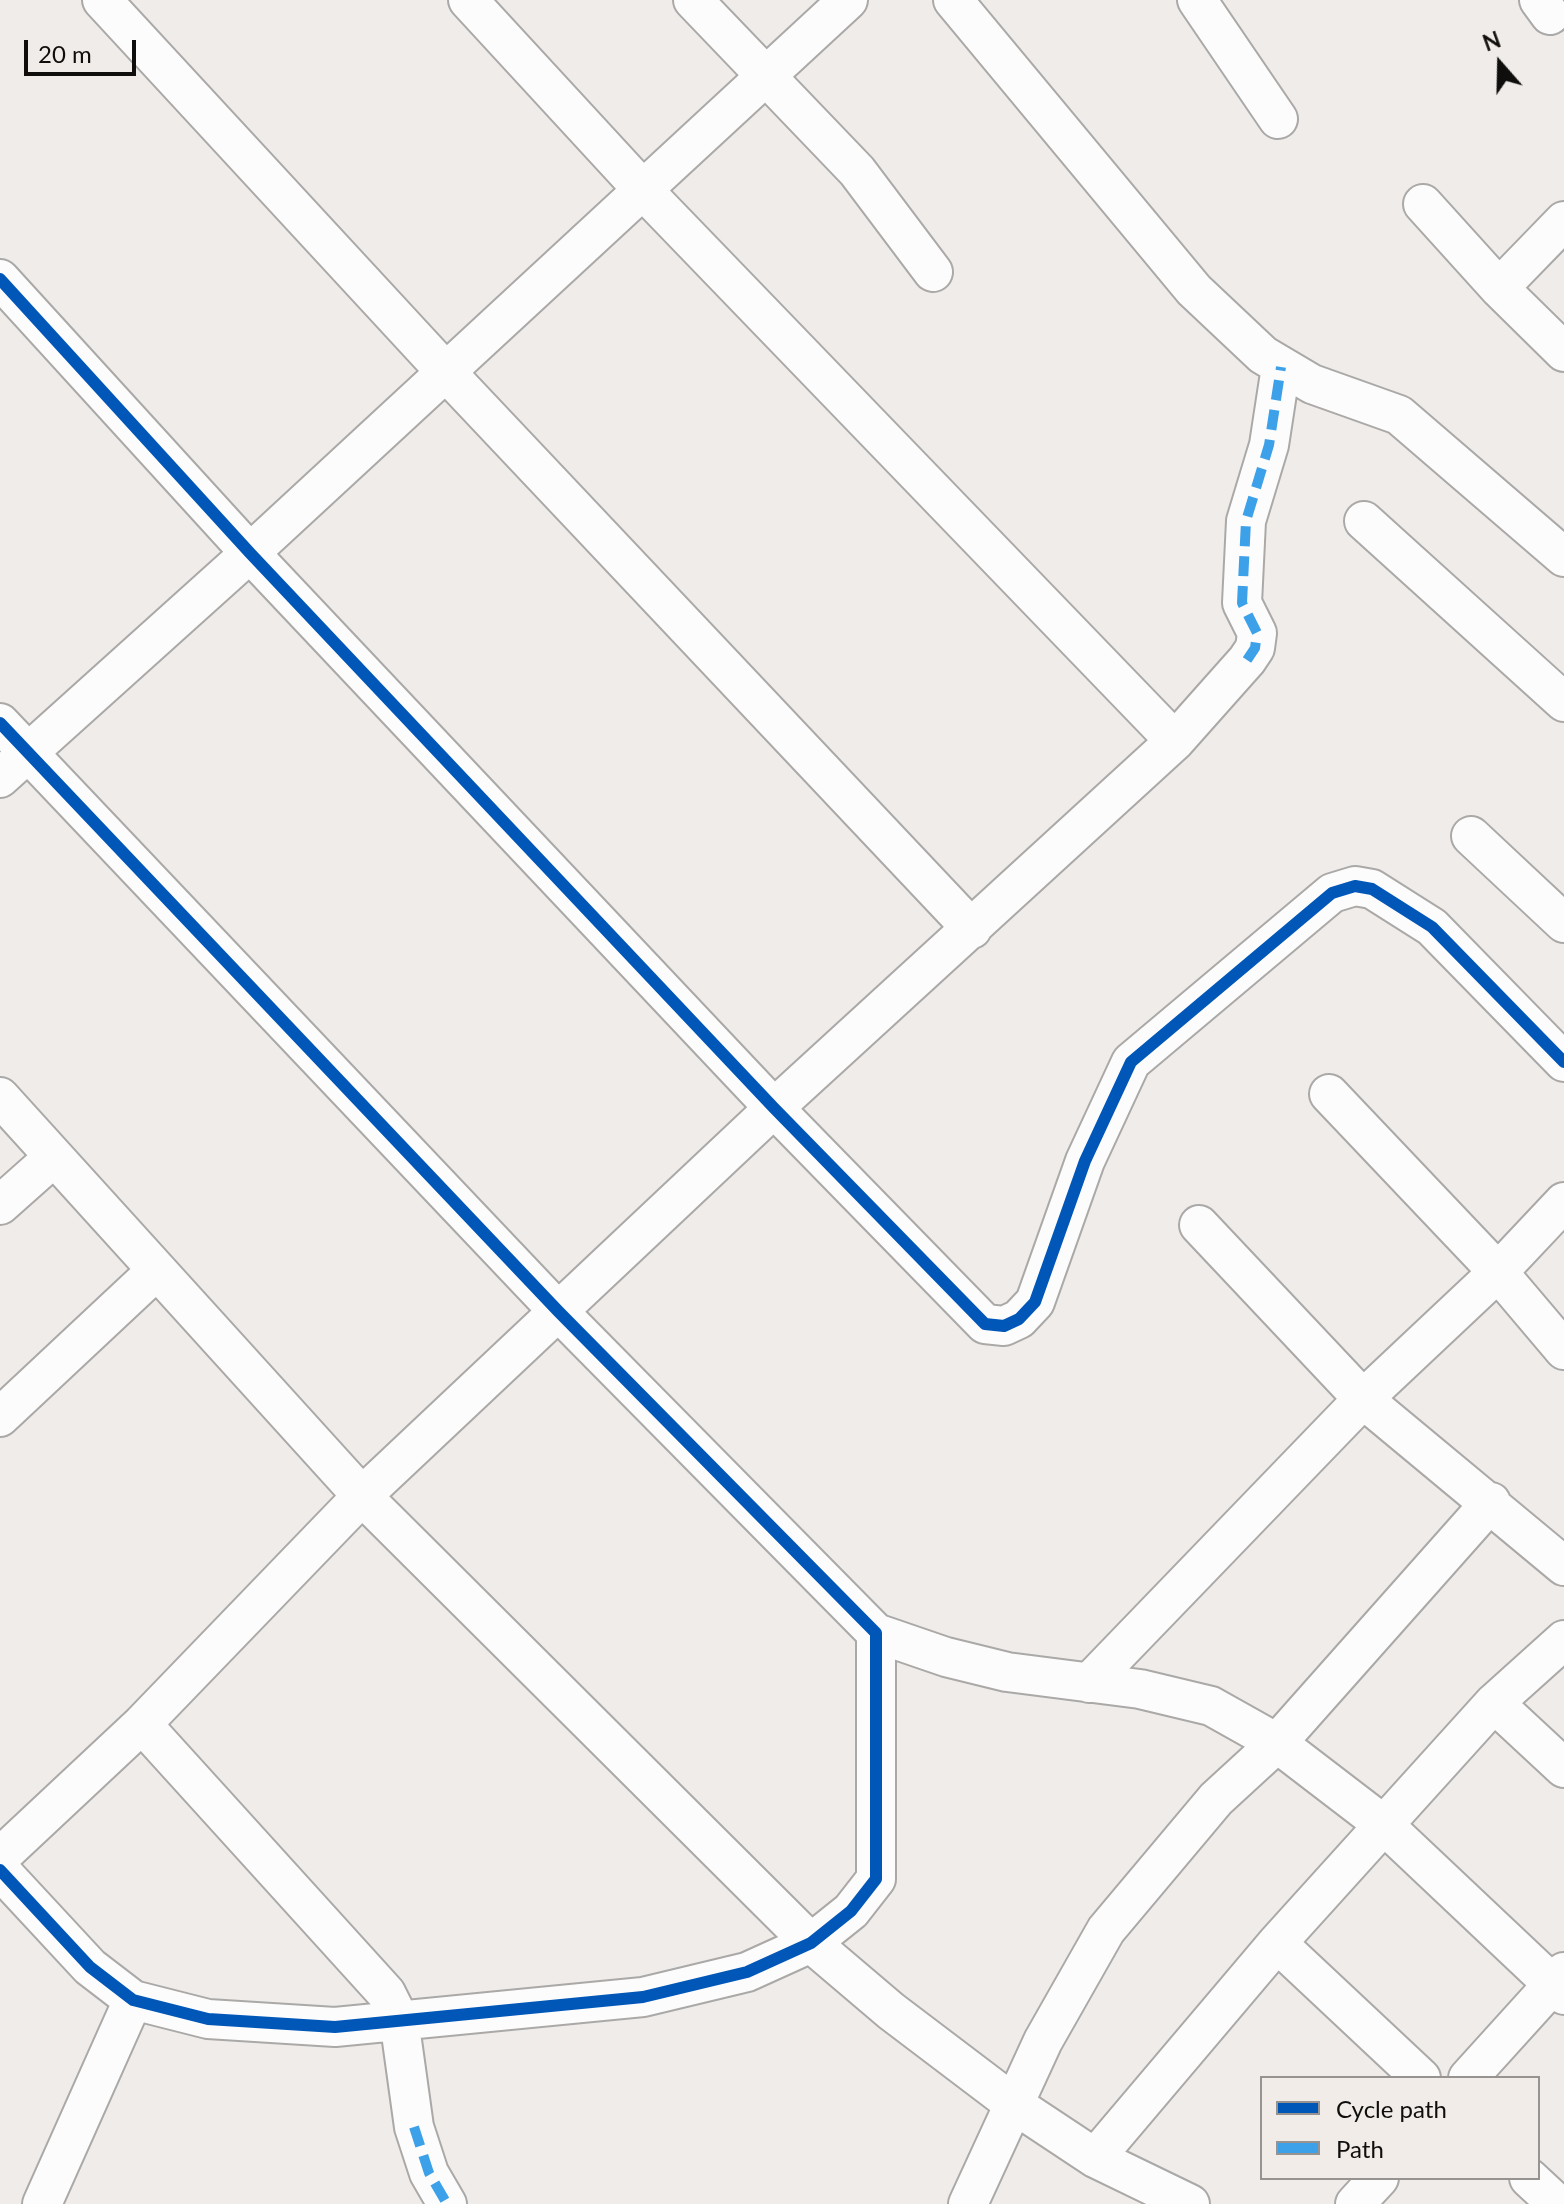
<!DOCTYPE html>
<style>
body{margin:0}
#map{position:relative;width:1564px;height:2204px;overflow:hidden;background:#efecea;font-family:Lato,sans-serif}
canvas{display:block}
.legend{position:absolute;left:1260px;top:2076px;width:280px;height:104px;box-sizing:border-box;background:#f1ece8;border:2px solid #979390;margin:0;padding:10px 14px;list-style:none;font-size:24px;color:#0f0e0d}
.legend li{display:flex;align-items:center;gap:16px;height:40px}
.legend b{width:40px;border:2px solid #979390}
.north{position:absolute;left:1460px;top:24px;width:80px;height:80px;-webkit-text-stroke:6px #f1ece8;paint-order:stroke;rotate:340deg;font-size:22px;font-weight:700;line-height:32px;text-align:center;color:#0f0e0d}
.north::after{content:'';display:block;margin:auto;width:28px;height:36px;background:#0f0e0d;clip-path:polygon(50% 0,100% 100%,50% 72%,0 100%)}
.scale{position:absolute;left:24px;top:40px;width:112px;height:36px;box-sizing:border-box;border:4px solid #0f0e0d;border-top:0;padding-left:10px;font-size:24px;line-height:28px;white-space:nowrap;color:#0f0e0d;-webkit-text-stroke:6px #f1ece8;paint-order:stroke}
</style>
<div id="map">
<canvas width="1564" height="2204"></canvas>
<ul class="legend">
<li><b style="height:10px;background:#0057b8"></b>Cycle path</li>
<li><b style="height:10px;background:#3da1e9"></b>Path</li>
</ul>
<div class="north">N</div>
<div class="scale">20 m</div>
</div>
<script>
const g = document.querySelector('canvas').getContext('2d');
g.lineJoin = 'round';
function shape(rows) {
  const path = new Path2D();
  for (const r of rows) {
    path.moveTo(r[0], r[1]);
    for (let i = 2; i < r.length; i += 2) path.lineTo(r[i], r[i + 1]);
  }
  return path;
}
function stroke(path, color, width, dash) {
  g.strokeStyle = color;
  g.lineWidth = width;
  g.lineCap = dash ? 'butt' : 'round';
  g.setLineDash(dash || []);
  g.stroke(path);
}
const minor = shape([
 [102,0,444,370,972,929],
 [468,0,644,191,1175,741],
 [693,0,857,171,933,272],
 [953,0,1194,290,1263,355,1312,384,1399,415,1564,557],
 [1197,0,1278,119],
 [1539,0,1550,15],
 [1423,204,1499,288,1564,352],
 [0,279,250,553,774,1108,985,1324,1004,1326,1019,1319,1035,1302,1085,1161,1131,1062,1332,893,1355,886,1372,889,1432,927,1564,1062],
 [1499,288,1564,221],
 [1364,521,1564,702],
 [0,723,558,1311,876,1633,876,1879,851,1911,811,1943,747,1972,643,1997,335,2027,208,2019,133,2000,90,1967,0,1870],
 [0,778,250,553,848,0],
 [1471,836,1564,923],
 [0,1097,362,1496,811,1943,891,2011,1015,2105,1095,2158,1190,2204],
 [1564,1202,1498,1272,1564,1350],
 [0,1205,54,1157],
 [1199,1225,1363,1399,1564,1566],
 [0,1417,157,1270],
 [876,1633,946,1657,1007,1672,1140,1689,1211,1706,1277,1743,1384,1825,1564,1995],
 [1089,1683,1363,1399,1498,1272,1329,1094],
 [1494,1703,1564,1768],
 [142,1724,386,1993,399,2019,414,2127,429,2173,447,2204],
 [0,1857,142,1724,362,1496,774,1108,1175,741,1247,660,1255,648,1257,633,1242,603,1246,521,1269,445,1281,367],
 [1277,1943,1421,2078],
 [1468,2078,1564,1972],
 [1095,2158,1277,1943,1494,1703,1564,1640],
 [1529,2178,1557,2204],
 [42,2204,133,2000],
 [968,2204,1043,2041,1106,1930,1216,1799,1277,1743,1491,1502],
 [1355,2204,1379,2178]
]);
stroke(minor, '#aba9a7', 42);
stroke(minor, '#fdfcfc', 38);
stroke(shape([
 [1247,660,1255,648,1257,633,1242,603,1246,521,1269,445,1281,367],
 [414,2127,429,2173,447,2204]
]), '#3da1e9', 10, [20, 10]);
stroke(shape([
 [0,279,250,553,774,1108,985,1324,1004,1326,1019,1319,1035,1302,1085,1161,1131,1062,1332,893,1355,886,1372,889,1432,927,1564,1062],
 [0,723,558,1311,876,1633,876,1879,851,1911,811,1943,747,1972,643,1997,335,2027,208,2019,133,2000,90,1967,0,1870]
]), '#0057b8', 12);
</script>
